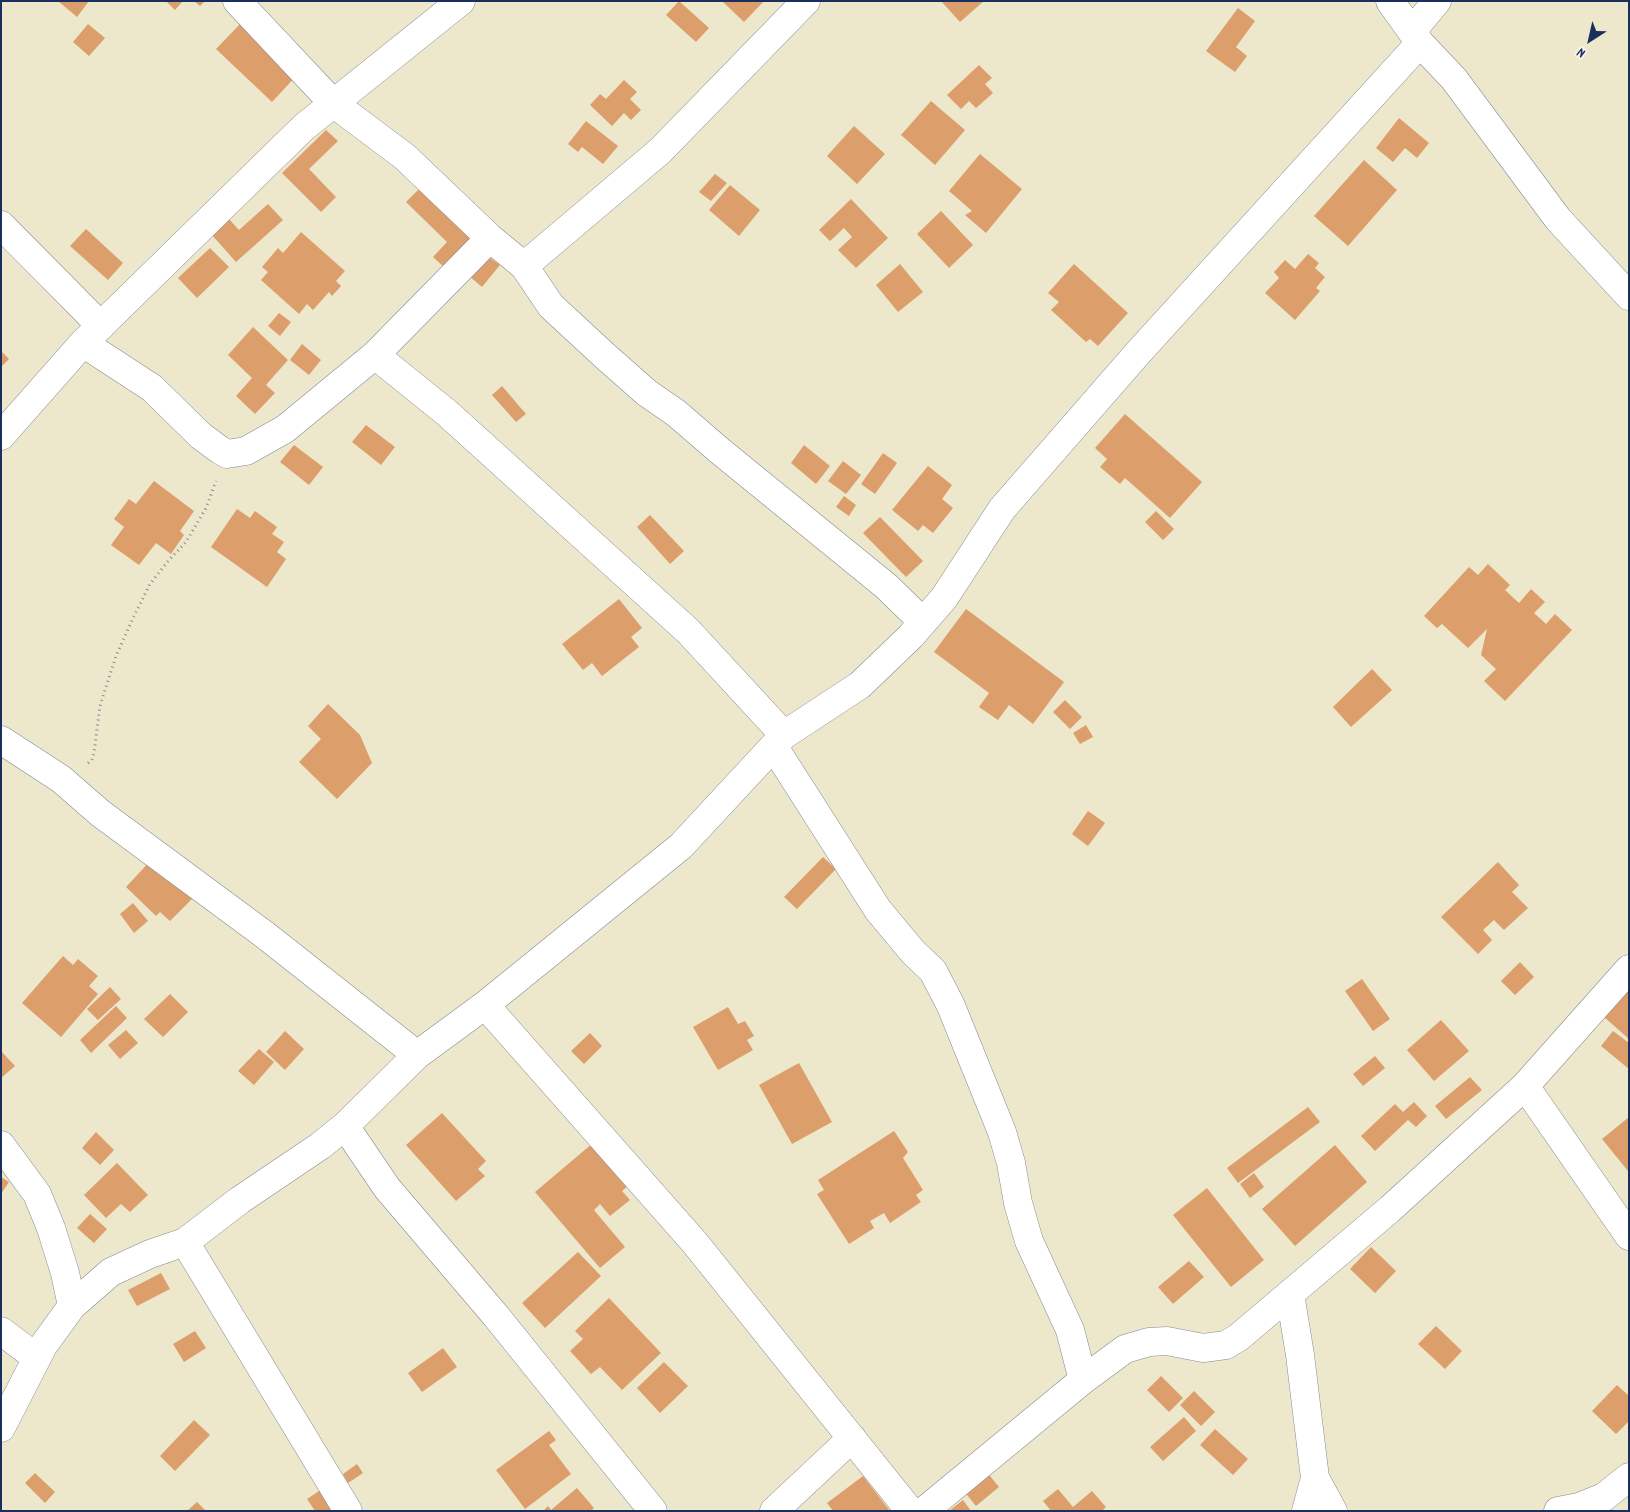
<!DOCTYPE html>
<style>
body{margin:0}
#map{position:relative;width:1630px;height:1512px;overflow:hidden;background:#ede7cb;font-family:Dekko,sans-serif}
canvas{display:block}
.frame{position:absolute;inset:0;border:2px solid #1b2f5e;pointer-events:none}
.north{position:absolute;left:1565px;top:15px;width:50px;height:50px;-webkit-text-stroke:4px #f7f3e8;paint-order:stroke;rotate:215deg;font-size:14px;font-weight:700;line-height:20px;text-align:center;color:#1b2f5e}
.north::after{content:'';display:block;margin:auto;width:18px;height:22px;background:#1b2f5e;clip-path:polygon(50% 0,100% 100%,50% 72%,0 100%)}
</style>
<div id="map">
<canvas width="1630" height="1512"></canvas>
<div class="frame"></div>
<div class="north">N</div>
</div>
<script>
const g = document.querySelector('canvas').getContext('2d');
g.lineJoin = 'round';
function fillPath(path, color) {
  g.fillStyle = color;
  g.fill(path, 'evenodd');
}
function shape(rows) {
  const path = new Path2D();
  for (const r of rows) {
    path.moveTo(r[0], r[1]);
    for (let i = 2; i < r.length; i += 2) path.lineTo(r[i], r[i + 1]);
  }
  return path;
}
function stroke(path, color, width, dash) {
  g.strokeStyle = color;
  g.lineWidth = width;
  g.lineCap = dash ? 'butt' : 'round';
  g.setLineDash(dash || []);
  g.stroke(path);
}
fillPath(shape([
 [58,1,89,1,77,17],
 [166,1,183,1,175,10],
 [194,1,205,1,200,6],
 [679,1,709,28,696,42,666,15],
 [722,1,764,1,744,22],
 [941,1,984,1,960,22],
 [1238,8,1255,21,1236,47,1247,56,1235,72,1206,51],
 [243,21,299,73,272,102,216,49],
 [88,24,105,38,89,56,73,42],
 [979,65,992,78,985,84,993,93,976,108,969,101,961,109,947,95],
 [624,80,637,92,630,99,641,110,631,120,624,113,612,126,590,105,600,94,606,99],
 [931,101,965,130,935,165,901,135],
 [1399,118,1429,143,1417,158,1405,148,1393,162,1376,148],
 [586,121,618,146,603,164,582,147,578,152,568,144],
 [854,126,885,154,857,184,827,156],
 [326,130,338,141,309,169,336,197,321,212,282,173],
 [980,154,1022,189,986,233,965,215,972,211,949,191],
 [1364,160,1397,190,1348,246,1314,216],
 [715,174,727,183,711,201,699,192],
 [424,184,477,235,445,268,433,257,447,242,406,202],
 [730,185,760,210,739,236,709,210],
 [851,199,888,238,856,268,838,250,852,237,844,228,830,241,819,230],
 [268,204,283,220,236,262,212,235,229,219,239,230],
 [941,211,973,245,949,268,917,234],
 [86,229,123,263,108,280,70,246],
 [301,232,345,271,336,281,341,286,332,296,329,292,313,310,307,304,299,314,261,280,268,272,262,267,278,248,283,253],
 [210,248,229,267,197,298,178,278],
 [1308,254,1319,263,1315,268,1325,277,1316,288,1320,291,1295,320,1265,293,1279,278,1274,272,1285,260,1295,269],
 [486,255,500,265,482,287,469,276],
 [900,264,923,292,898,312,876,285],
 [1074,264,1128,313,1098,346,1090,339,1086,342,1051,310,1059,302,1048,293],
 [279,313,291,322,280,336,268,326],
 [253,327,288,360,266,385,275,393,255,414,236,396,252,378,228,355],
 [302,344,321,360,309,375,290,360],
 [1,351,9,359,1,367],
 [502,386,526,414,516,422,492,395],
 [1125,414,1202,482,1170,518,1125,478,1120,484,1100,467,1107,459,1095,448],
 [366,425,395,447,381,465,352,442],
 [294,445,323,467,309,485,280,462],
 [804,445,830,466,816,484,791,463],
 [883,453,897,463,875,494,861,484],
 [843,461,861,475,846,494,828,481],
 [928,466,952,485,942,499,953,508,933,533,923,525,918,531,892,510],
 [154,481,194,511,180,531,184,535,171,554,156,543,139,565,111,545,124,527,114,519,129,499,136,504],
 [844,496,856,505,849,516,836,507],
 [237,509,250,518,255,511,277,527,272,534,284,542,277,552,286,559,267,587,211,547],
 [1156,511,1174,529,1163,540,1145,522],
 [650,515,684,551,670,564,637,527],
 [880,517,923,561,906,577,863,533],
 [1488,564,1510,585,1505,590,1519,603,1531,589,1545,602,1534,613,1546,624,1555,614,1572,630,1505,701,1484,681,1496,669,1481,655,1487,629,1468,648,1442,624,1437,628,1424,616,1469,567,1478,575],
 [619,599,642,628,631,637,639,647,602,676,592,663,583,670,562,644],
 [966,609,1064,682,1033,724,1009,705,998,720,979,707,989,693,934,652],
 [1372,669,1392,690,1351,727,1333,707],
 [1065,700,1082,717,1070,729,1053,712],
 [328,704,360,735,372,763,337,799,299,762,321,739,308,726],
 [1086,725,1093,737,1080,744,1073,733],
 [1088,811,1105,823,1088,846,1072,834],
 [823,857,836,869,797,909,784,897],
 [153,858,194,897,170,921,160,912,156,916,126,887],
 [1498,862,1519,885,1512,892,1528,908,1504,930,1494,920,1483,930,1492,940,1478,954,1441,917],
 [133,903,148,921,134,933,120,914],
 [63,956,73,965,78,959,98,976,89,986,98,994,61,1037,22,1003],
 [1520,962,1534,977,1515,995,1501,981],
 [1362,979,1390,1019,1373,1031,1345,991],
 [110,987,121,999,98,1020,87,1009],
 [1629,988,1629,1039,1604,1017],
 [170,994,188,1012,163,1037,144,1019],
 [116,1006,127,1018,91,1053,80,1040],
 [728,1007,738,1024,745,1021,754,1036,747,1040,753,1050,718,1070,693,1027],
 [1441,1020,1469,1051,1434,1081,1407,1050],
 [126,1030,138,1043,120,1059,108,1045],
 [285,1031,304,1049,285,1070,266,1052],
 [1613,1031,1629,1043,1629,1069,1601,1046],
 [590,1033,602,1046,584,1064,571,1051],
 [259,1049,274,1062,254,1085,238,1071],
 [1,1051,15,1066,1,1078],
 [1375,1056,1385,1068,1363,1086,1353,1074],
 [799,1063,832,1122,792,1144,759,1085],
 [1470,1077,1482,1090,1446,1119,1435,1106],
 [1414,1102,1427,1116,1416,1127,1408,1120,1375,1151,1361,1136,1395,1104,1403,1112],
 [1308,1107,1320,1122,1238,1183,1227,1168],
 [442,1113,486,1161,478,1169,485,1176,456,1201,406,1145],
 [1629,1117,1629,1170,1628,1171,1602,1139],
 [894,1131,908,1152,903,1158,923,1190,916,1195,921,1202,890,1223,884,1213,870,1221,874,1228,849,1244,817,1194,824,1190,818,1180],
 [96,1132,114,1150,100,1165,82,1148],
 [593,1143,629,1185,622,1191,630,1200,610,1216,600,1204,594,1210,625,1247,600,1268,535,1192],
 [1335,1145,1367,1182,1295,1246,1262,1209],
 [117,1163,148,1195,130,1212,121,1204,106,1218,84,1195],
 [1254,1173,1264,1187,1250,1198,1240,1184],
 [1,1177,9,1182,1,1194],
 [1207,1188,1264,1260,1231,1287,1173,1215],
 [90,1214,107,1229,94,1243,77,1228],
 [1371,1247,1396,1271,1375,1293,1350,1269],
 [578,1252,601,1276,545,1328,522,1303],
 [1189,1261,1204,1277,1173,1304,1158,1287],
 [161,1273,170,1289,137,1306,128,1290],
 [609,1298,661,1353,622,1390,600,1367,591,1374,570,1351,583,1339,575,1331],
 [1436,1326,1462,1351,1445,1369,1418,1344],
 [195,1331,206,1348,184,1362,173,1344],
 [443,1348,457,1367,422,1392,408,1373],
 [664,1362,688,1386,660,1413,637,1388],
 [1161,1376,1183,1398,1169,1412,1147,1390],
 [1617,1385,1629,1396,1629,1421,1616,1434,1592,1411],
 [1194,1391,1215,1412,1201,1426,1180,1405],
 [1184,1417,1196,1431,1163,1461,1150,1447],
 [194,1420,210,1435,175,1471,160,1456],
 [1215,1429,1248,1459,1233,1475,1200,1445],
 [549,1431,556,1440,549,1445,571,1474,525,1509,496,1470],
 [357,1464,363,1473,348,1483,343,1474],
 [986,1471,999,1487,976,1506,963,1490],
 [35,1473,55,1492,45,1503,25,1483],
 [863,1476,890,1511,833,1511,827,1503],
 [577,1488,594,1508,591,1511,543,1511,548,1506,551,1510],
 [322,1489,335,1509,332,1511,315,1511,307,1499],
 [1058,1489,1073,1507,1092,1491,1106,1507,1102,1511,1051,1511,1043,1501],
 [963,1500,971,1511,949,1511],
 [197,1502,206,1511,187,1511]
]), '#dc9f6b');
const minor = shape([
 [237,1,333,103,405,157,490,238,524,266,551,306,605,356,647,393,676,413,720,451,886,586,923,622],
 [1390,1,1420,43,1454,79,1558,219,1629,296],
 [1412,31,1437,1],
 [1,225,101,326],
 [524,266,660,151,806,1],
 [83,343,152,388,201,436,220,450,227,454,246,451,285,429,375,355,490,238],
 [375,355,447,413,688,631,784,735],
 [1,436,83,343,304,127,461,1],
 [1,740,61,779,100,813,265,935,417,1055],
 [774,747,878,910,913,952,933,971,951,1006,1002,1132,1011,1163,1018,1203,1029,1241,1070,1330,1083,1380],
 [485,1005,695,1243,910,1511],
 [1525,1086,1629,1236],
 [345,1126,387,1188,496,1316,653,1511],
 [1,1145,37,1194,51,1228,65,1273,72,1306],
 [185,1242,348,1511],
 [1290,1294,1300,1355,1315,1478,1333,1511],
 [1,1331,37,1358],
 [1,1428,43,1346,72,1306,111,1272,150,1254,185,1242,240,1200,320,1146,345,1126,417,1055,485,1005,681,846,784,735,860,685,911,636,944,598,1002,509,1137,354,1420,43],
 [774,1511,852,1438],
 [924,1511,1083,1380,1125,1349,1149,1342,1167,1341,1203,1348,1226,1345,1239,1337,1390,1209,1525,1086,1629,969],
 [1306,1511,1315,1478],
 [1558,1511,1579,1507,1604,1497,1629,1477]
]);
stroke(minor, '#848b94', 29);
stroke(shape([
 [88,763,92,760,94,753,100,706,116,656,134,616,150,584,169,560,186,542,206,508,216,481]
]), '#848b94', 3, [1, 4]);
stroke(minor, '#fff', 28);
</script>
